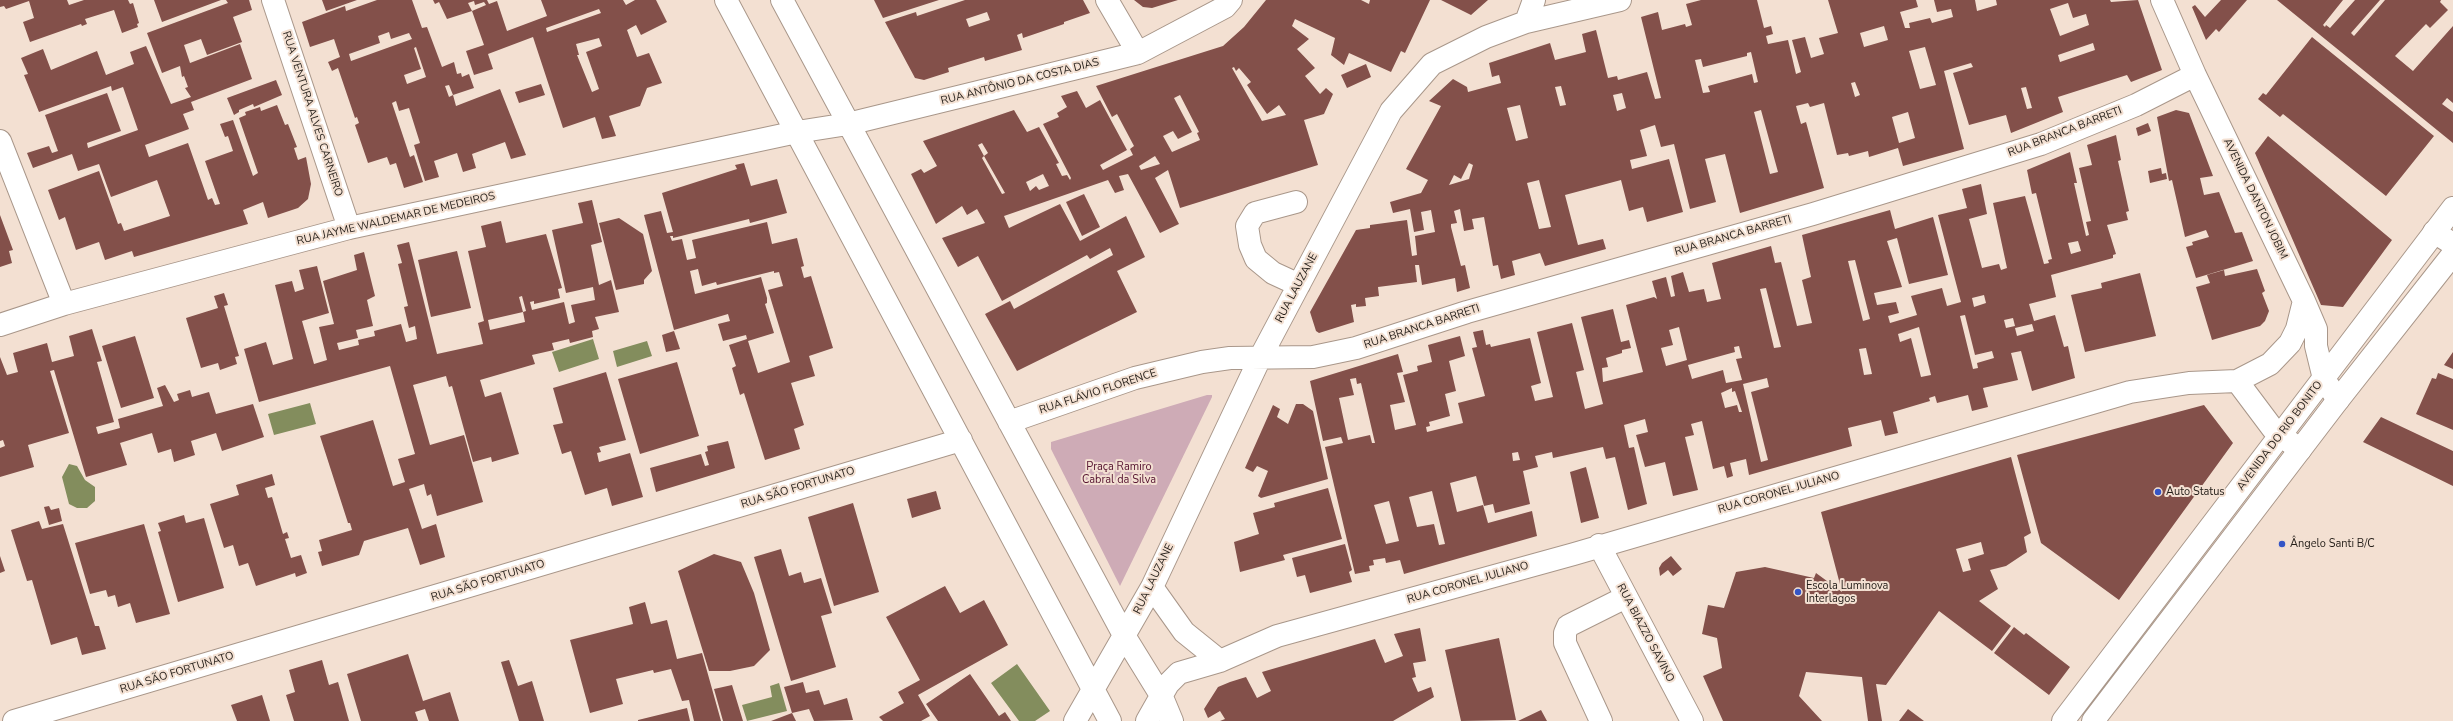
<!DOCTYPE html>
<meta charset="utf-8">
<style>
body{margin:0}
canvas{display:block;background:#f3e0d2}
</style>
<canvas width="2453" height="721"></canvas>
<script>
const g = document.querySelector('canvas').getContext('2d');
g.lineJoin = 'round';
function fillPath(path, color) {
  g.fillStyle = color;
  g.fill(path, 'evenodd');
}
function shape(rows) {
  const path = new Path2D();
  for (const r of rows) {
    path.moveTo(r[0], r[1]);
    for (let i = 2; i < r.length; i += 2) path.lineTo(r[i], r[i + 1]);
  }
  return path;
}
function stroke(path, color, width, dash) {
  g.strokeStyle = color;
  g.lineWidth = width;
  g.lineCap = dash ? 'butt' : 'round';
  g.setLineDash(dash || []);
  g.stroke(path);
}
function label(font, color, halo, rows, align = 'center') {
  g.font = font + ' "Nunito Sans",sans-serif';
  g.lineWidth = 4;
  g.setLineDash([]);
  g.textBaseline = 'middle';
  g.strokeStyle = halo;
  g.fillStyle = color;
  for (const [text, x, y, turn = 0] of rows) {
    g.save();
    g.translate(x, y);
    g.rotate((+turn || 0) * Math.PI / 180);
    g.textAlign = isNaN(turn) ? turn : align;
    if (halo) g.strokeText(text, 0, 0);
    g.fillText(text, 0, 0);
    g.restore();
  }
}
fillPath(shape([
 [1207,395,1212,395,1212,397,1120,586,1051,449,1051,442]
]), '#ceabb6');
fillPath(shape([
 [593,339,599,359,559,372,552,352],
 [647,341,652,356,617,367,613,351],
 [310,403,316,424,274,435,268,414],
 [69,464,77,466,85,480,95,487,95,501,87,508,77,508,69,504,62,477],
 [1017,664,1050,711,1035,721,1019,721,991,683],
 [779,683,787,711,747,721,742,705,772,697,770,686]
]), '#838d5d');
fillPath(shape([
 [0,0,67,0,69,5,84,0,128,0,130,4,133,3,139,23,137,24,138,27,122,33,114,10,85,19,87,24,82,26,81,24,30,42,23,22,34,18,29,1,6,9,4,6,0,7],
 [154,0,221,0,162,22],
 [226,0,249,0,252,10,233,17,242,42,207,55,201,39,184,45,190,63,240,44,252,79,191,102,194,110,183,114,189,129,145,145,149,157,188,143,208,200,212,198,215,205,220,204,205,161,233,151,228,136,225,137,220,124,233,120,253,176,258,173,239,118,246,115,245,112,260,107,261,111,277,105,285,125,288,124,297,147,294,148,298,160,306,157,311,184,308,199,298,208,268,218,263,202,243,210,248,224,134,257,132,251,105,260,99,242,76,250,65,217,59,220,48,190,99,171,118,224,121,223,124,231,170,216,157,180,111,197,99,164,78,171,72,154,33,168,27,153,49,146,52,153,58,151,45,115,107,93,121,131,87,143,88,148,138,130,123,87,112,91,111,86,39,112,24,75,28,74,21,58,43,49,51,70,97,51,106,75,134,64,130,52,146,46,171,104,191,97,185,88,188,87,184,76,182,77,180,66,162,73,147,33,228,3],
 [322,0,357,0,326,11],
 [377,0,412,0,422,28,427,27,442,67,454,62,457,74,461,73,462,77,469,74,474,88,453,95,456,106,500,89,526,155,511,159,505,142,472,154,476,168,463,172,457,153,434,161,439,177,425,181,414,145,420,143,409,108,399,111,396,101,392,103,410,157,414,155,423,182,404,188,396,163,390,165,387,157,368,163,355,125,359,123,357,117,355,118,338,68,332,71,328,62,340,57,334,39,310,47,302,22,345,6,346,11],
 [389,32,391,39,409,33,412,39,351,61,349,54,380,43,378,36],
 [416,47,426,77,407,84,404,75,421,69,414,48],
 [449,85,453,95,449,97,445,86],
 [433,0,487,0,489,4,497,1,507,31,547,16,541,0,623,0,626,5,635,0,656,0,667,22,641,35,636,25,627,30,637,57,649,53,662,83,647,88,640,106,609,116,616,136,602,139,595,117,563,128,533,37,488,54,493,69,474,75,466,51,484,45,472,11,447,19,439,2,435,4],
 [474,1,475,5,484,2,486,5,472,11,468,3],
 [599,9,601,13,547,32,546,28],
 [599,38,602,46,586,52,599,89,592,92,577,55,579,55,576,44],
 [874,0,939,0,883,18],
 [965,0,1083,0,1090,13,1064,22,1064,24,1023,38,1022,33,1017,35,1022,50,985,61,984,57,948,68,949,72,924,80,915,78,885,22,916,12,917,16],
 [987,12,990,20,969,27,966,19],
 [1134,0,1178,0,1152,8,1143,7],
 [1266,0,1361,0,1369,4,1370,0,1430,0,1405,53,1401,51,1391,72,1349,53,1344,65,1331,55,1335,38,1295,19,1292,26,1309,39,1297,49,1315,68,1305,76,1320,94,1326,88,1333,94,1324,114,1304,120,1318,165,1180,208,1168,170,1155,178,1179,224,1160,233,1128,174,1119,176,1124,190,1115,193,1108,180,1004,216,1009,228,1060,204,1080,241,1126,216,1145,257,1117,271,1137,312,1017,371,985,314,1010,301,1014,309,1113,255,1110,248,1090,259,1087,255,1002,301,978,256,958,267,942,238,985,223,977,209,967,215,962,206,936,224,911,174,921,169,924,173,937,166,923,141,1014,110,1027,132,1039,127,1059,163,1056,164,1062,176,1067,175,1070,180,1071,178,1043,124,1059,117,1057,113,1067,107,1061,96,1077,91,1086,108,1100,100,1127,150,1100,165,1103,170,1133,155,1130,149,1134,146,1117,114,1112,117,1096,86,1223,46,1244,27],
 [1234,67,1236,71,1239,68,1251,82,1247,85,1267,114,1279,105,1286,115,1262,121,1232,68],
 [1180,95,1199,132,1197,133,1200,140,1172,152,1163,136,1173,131,1178,139,1192,132,1174,98],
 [982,143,988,153,984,156,978,145],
 [984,156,1005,193,1002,194,982,158],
 [1155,156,1160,164,1141,170,1139,166],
 [1043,174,1049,186,1039,190,1036,186,1030,191,1026,182],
 [1441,0,1488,0,1471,15],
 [1701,0,1757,0,1764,28,1771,26,1773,34,1766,36,1768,44,1788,40,1796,74,1801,72,1792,40,1805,37,1811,58,1824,54,1819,38,1838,33,1828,0,1916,0,1918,7,1900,12,1905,28,1910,28,1909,23,1930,18,1932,23,1953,17,1951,9,1937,12,1934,0,1975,0,1977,11,1997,5,1996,0,2110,0,2111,2,2138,0,2162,70,2131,82,2127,75,2058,97,2063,112,2011,133,2006,115,1969,125,1953,73,1973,67,1971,63,1944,71,1964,149,1903,166,1898,148,1869,157,1868,151,1849,156,1848,153,1837,155,1824,103,1810,107,1808,103,1796,106,1801,124,1806,122,1824,188,1740,213,1725,154,1705,159,1716,202,1690,209,1674,144,1661,147,1655,125,1640,130,1647,156,1630,160,1632,169,1669,159,1683,212,1647,222,1643,207,1629,211,1621,180,1565,195,1578,245,1603,239,1606,249,1545,266,1540,253,1512,261,1515,275,1501,279,1498,265,1493,266,1484,217,1472,219,1474,229,1464,231,1460,209,1454,211,1457,223,1451,224,1451,227,1461,266,1465,265,1470,288,1457,292,1455,278,1422,285,1419,265,1415,265,1417,282,1378,287,1379,296,1365,298,1366,306,1356,307,1356,304,1351,305,1354,322,1319,333,1316,331,1310,312,1356,230,1370,228,1370,225,1407,220,1412,256,1417,255,1415,236,1435,232,1431,210,1421,212,1424,230,1414,232,1410,209,1393,213,1390,202,1421,193,1428,180,1406,169,1441,106,1429,101,1453,79,1467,87,1468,92,1501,83,1499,75,1492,77,1489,63,1550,43,1555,60,1586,52,1582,34,1596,30,1608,78,1617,76,1618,80,1647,72,1655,99,1661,98,1641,17,1658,12,1662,30,1685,24,1686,27,1692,25,1686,4],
 [2068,3,2073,18,2086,14,2089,25,2060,36,2050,9],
 [1884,26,1888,40,1864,47,1860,33],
 [2093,43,2095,50,2060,62,2058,55],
 [1925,47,1936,85,1920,89,1909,51],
 [1751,52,1758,82,1754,83,1752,74,1708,86,1710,92,1703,93,1695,60,1701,59,1703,67,1747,56,1747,53],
 [1855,82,1860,95,1855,97,1851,83],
 [1561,86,1566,105,1560,106,1555,87],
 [2026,87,2032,108,2027,109,2021,88],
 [1622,93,1626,108,1617,111,1613,95],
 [1520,105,1528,138,1516,141,1507,108],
 [1761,110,1778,172,1770,174,1754,112],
 [1908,112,1915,138,1899,143,1892,117],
 [1469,163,1473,165,1469,179,1449,185,1454,175,1461,179],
 [1539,180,1551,227,1539,229,1527,183],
 [2221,0,2247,0,2219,32,2216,29,2206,40,2192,7,2195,5,2205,17],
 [2277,0,2343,0,2323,25,2325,27,2326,25,2330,28,2355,0,2380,0,2351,33,2354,36,2385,0,2441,0,2440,2,2448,10,2430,28,2426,24,2395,56,2413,71,2453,26,2453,103,2447,98,2442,104,2453,112,2453,143],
 [2312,37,2434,136,2386,196,2283,114,2280,117,2258,99,2263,93,2266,95],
 [1366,64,1371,77,1347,88,1341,75],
 [276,80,282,95,254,107,253,104,239,110,239,112,234,115,227,98],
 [541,84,545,95,519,103,515,92],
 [2176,110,2189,113,2213,176,2200,178,2204,195,2219,192,2235,233,2242,232,2253,261,2196,278,2186,247,2193,245,2192,242,2209,237,2206,230,2185,237,2172,180,2169,181,2157,117],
 [2148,123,2151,131,2138,136,2136,128],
 [2116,135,2121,160,2118,161,2129,211,2126,212,2128,220,2107,225,2116,254,2113,255,2113,258,2051,275,2056,297,2029,304,2034,321,2055,315,2064,347,2068,346,2075,378,2032,391,2021,351,2011,353,2018,380,1983,388,1988,407,1972,411,1968,395,1937,403,1935,396,1929,398,1930,401,1893,412,1898,433,1885,436,1881,420,1848,428,1852,446,1749,475,1746,459,1730,463,1733,476,1727,478,1724,466,1713,469,1702,421,1691,424,1694,435,1685,437,1698,490,1673,496,1665,462,1645,467,1636,435,1648,432,1645,419,1624,425,1629,448,1634,447,1647,504,1628,510,1615,457,1606,459,1603,447,1553,458,1552,452,1535,456,1538,467,1523,471,1530,504,1495,513,1493,504,1484,506,1476,476,1450,483,1457,512,1483,505,1488,523,1532,511,1537,536,1404,574,1400,560,1386,563,1385,558,1373,560,1374,565,1369,566,1370,571,1355,574,1325,447,1343,443,1341,437,1323,441,1310,381,1398,354,1403,372,1397,373,1405,402,1390,405,1395,430,1416,425,1403,375,1418,371,1417,366,1432,362,1428,345,1460,336,1465,356,1449,361,1456,391,1445,394,1450,416,1429,422,1430,426,1426,427,1427,432,1463,423,1458,403,1485,396,1472,348,1477,347,1473,332,1483,330,1486,345,1490,344,1491,347,1530,338,1541,383,1531,386,1535,401,1553,397,1537,332,1572,323,1584,370,1576,372,1585,409,1603,404,1581,317,1613,309,1621,342,1629,340,1631,348,1622,350,1622,353,1606,358,1608,367,1602,368,1603,382,1643,372,1626,305,1654,297,1657,299,1652,281,1666,277,1671,297,1675,296,1671,276,1683,272,1689,292,1704,289,1707,302,1721,299,1712,263,1771,246,1775,263,1781,262,1797,326,1812,323,1802,280,1811,277,1802,235,1890,210,1895,229,1933,217,1948,275,1909,284,1897,238,1887,241,1902,287,1874,293,1877,305,1896,302,1899,313,1888,316,1890,323,1917,315,1911,296,1942,288,1947,306,1961,302,1938,215,1967,208,1962,189,1981,184,1987,214,1969,219,1982,268,1999,264,2001,270,2007,268,1993,203,2025,196,2044,264,2049,263,2048,260,2052,259,2036,193,2032,194,2027,170,2070,152,2077,183,2074,183,2086,236,2089,235,2086,222,2091,221,2079,168,2092,165,2087,145],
 [2078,241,2081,251,2071,254,2068,243],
 [1855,260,1870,319,1863,321,1848,261],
 [1766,288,1781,347,1774,348,1760,289],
 [1984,295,1986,303,1974,307,1972,298],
 [1965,315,1975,355,1992,351,1994,358,1977,363,1978,368,1973,369,1960,316],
 [2013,318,2015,326,2006,328,2004,320],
 [2032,324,2034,331,2017,336,2015,328],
 [1679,327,1687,360,1666,366,1661,348,1673,345,1669,330],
 [1919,327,1931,375,1921,377,1911,338,1900,342,1898,334],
 [1739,346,1742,358,1736,359,1742,380,1726,383,1723,370,1692,379,1688,365,1735,352,1734,347],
 [1866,348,1872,374,1864,375,1859,349],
 [1356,378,1357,384,1361,383,1375,443,1372,443,1370,435,1348,440,1339,398,1354,395,1350,379],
 [1767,378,1769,387,1751,392,1768,460,1761,462,1743,384],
 [1732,388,1732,392,1735,391,1742,412,1739,412,1737,405,1725,408,1721,393],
 [1518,452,1520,460,1513,461,1512,453],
 [1432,491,1445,544,1439,545,1434,524,1417,527,1409,497],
 [1389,501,1399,541,1386,544,1374,505],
 [2268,136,2392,240,2343,307,2321,305,2255,153],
 [744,163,751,186,777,179,787,213,750,223,749,219,673,238,673,236,670,236,672,241,682,239,687,260,696,258,692,240,767,222,772,244,797,238,804,266,801,267,804,278,811,276,833,348,809,356,815,376,791,383,804,425,794,429,800,449,765,460,744,393,740,395,732,368,736,366,729,345,747,339,746,335,723,341,718,324,730,321,728,314,674,330,644,215,661,211,667,233,673,232,662,193,737,169,735,165],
 [698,269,702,286,716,282,717,285,774,271,774,273,779,272,783,286,768,290,790,362,758,373,748,341,774,333,765,304,767,303,767,298,761,277,695,294,690,271],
 [2161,168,2162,174,2166,173,2167,179,2150,183,2148,171],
 [1084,194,1100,227,1082,236,1066,202],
 [592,200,602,242,591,245,599,285,611,280,619,312,595,317,599,329,592,331,593,337,570,343,569,339,552,343,554,350,532,355,535,364,480,380,485,397,501,392,519,454,492,462,491,457,473,462,452,386,449,387,446,376,413,385,430,445,464,435,483,502,437,516,431,494,427,496,424,484,409,489,422,529,436,524,445,557,420,565,408,528,364,541,359,555,322,566,318,552,322,551,319,540,352,530,350,523,348,523,320,436,373,420,393,486,405,482,398,459,415,454,390,366,259,402,244,349,266,342,273,365,293,359,275,285,292,281,295,292,304,289,299,270,317,266,329,313,302,321,314,364,327,360,319,327,334,324,323,281,357,270,354,255,364,252,375,296,367,300,373,326,356,330,358,338,337,343,339,350,359,345,358,340,375,336,374,331,401,324,406,342,417,339,415,326,409,328,404,307,408,306,398,264,402,263,397,245,409,242,437,354,483,344,478,323,484,321,468,251,486,247,481,226,501,221,506,243,546,234,562,288,558,289,560,298,534,304,534,301,530,302,532,310,564,302,569,324,575,322,571,305,595,300,593,287,566,293,552,230,583,223,578,203],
 [522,296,526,311,523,312,525,322,490,330,488,320,523,312,519,297],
 [0,215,13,250,9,251,12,263,0,267],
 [619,218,643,234,652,271,644,280,644,284,616,290,599,223],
 [457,251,471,308,431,317,418,260],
 [2257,269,2265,291,2262,293,2269,311,2265,321,2260,326,2212,340,2196,287,2210,283,2207,275,2224,270,2225,276],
 [2140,273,2156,336,2085,352,2071,295,2102,288,2101,283],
 [224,293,228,305,224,306,239,356,235,357,237,364,220,370,218,363,201,368,186,318,218,308,214,296],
 [92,329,102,361,97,362,114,422,96,427,98,434,120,428,118,419,163,406,157,388,165,385,174,402,179,400,177,394,190,390,192,397,209,392,216,414,253,404,264,437,222,451,216,433,191,441,195,455,174,462,171,449,158,453,152,433,120,443,127,465,86,477,54,370,50,371,69,433,28,445,34,467,0,477,0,448,5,446,3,440,0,441,0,357,7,375,18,372,13,353,47,343,52,362,74,356,69,336],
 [674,331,680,349,666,352,662,335],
 [135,336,154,398,121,408,102,346],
 [2453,352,2453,369,2444,365],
 [677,362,699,436,640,454,618,379],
 [606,372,626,440,599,447,601,452,597,453,599,462,630,453,643,497,612,506,607,488,585,495,571,451,562,454,553,425,563,423,553,388],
 [2438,373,2453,379,2453,430,2416,414,2432,378,2436,379],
 [1296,404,1303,404,1313,411,1328,479,1261,498,1258,496,1268,471,1257,466,1253,472,1245,468,1273,405,1280,409,1277,417,1288,424],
 [2204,405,2233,443,2119,600,2041,543,2017,455],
 [2381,417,2453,451,2453,486,2363,442],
 [728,441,735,468,656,492,650,468,701,454,705,466,709,465,705,452,708,451,707,446],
 [2011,457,2031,533,2024,537,2027,552,2006,566,1990,570,1998,589,1979,601,2011,626,1992,651,1939,611,1886,685,1876,684,1882,721,1868,721,1862,677,1806,672,1799,696,1822,721,1723,721,1703,676,1722,668,1717,638,1702,634,1708,605,1724,608,1736,572,1765,567,1814,578,1816,573,1842,592,1821,512],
 [1981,542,1984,554,1968,559,1971,570,1963,572,1956,549],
 [1586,467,1599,518,1581,523,1570,472],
 [272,474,275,485,265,488,268,498,272,497,283,534,287,532,289,538,285,539,291,558,301,555,307,573,296,577,295,573,256,586,248,563,239,566,233,545,224,548,210,504,239,495,236,485],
 [1328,488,1342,539,1283,555,1285,560,1240,572,1234,542,1259,534,1253,513,1275,507,1274,503],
 [936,491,941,509,912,518,907,499],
 [853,503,879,592,834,606,808,517],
 [49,506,51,510,59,508,62,521,49,525,44,507],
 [184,515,186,523,204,518,224,588,178,602,158,532,161,531,158,523],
 [39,521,42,529,63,524,95,626,99,626,106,649,82,655,77,637,51,645,32,580,27,581,11,530],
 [144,524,170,614,136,623,130,603,118,607,115,595,108,597,106,590,90,594,75,543],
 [1345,544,1352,570,1349,572,1352,582,1310,593,1305,575,1297,577,1292,558],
 [781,549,789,576,801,572,804,583,821,578,832,613,821,616,836,667,791,681,754,557],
 [714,554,741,562,754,593,770,650,754,666,730,671,709,671,678,571],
 [0,556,5,571,0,573],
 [1671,556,1682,569,1673,576,1668,570,1660,576,1659,568,1662,563],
 [945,586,960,613,984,600,1008,645,918,695,930,716,921,721,883,721,879,717,904,703,898,692,920,680,886,617],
 [645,602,651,624,667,620,677,659,702,653,721,721,694,721,689,700,682,701,671,669,654,673,653,670,616,679,623,704,590,713,570,640,633,624,629,607],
 [2014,627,2024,635,2026,633,2070,667,2049,695,1994,653],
 [1420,628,1426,661,1413,663,1416,677,1412,678,1418,692,1431,687,1434,697,1393,721,1220,721,1225,719,1220,711,1208,718,1204,709,1218,687,1230,682,1246,677,1257,698,1271,691,1262,672,1375,639,1385,663,1403,656,1394,634],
 [1499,638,1516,720,1461,721,1445,650],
 [408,654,423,701,450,692,459,721,429,721,425,709,415,712,418,721,361,721,347,674],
 [322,660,329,685,338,682,349,721,294,721,286,695,295,692,289,670],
 [509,660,518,686,532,681,544,721,519,721,501,662],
 [970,674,999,716,1005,712,1011,721,938,721,926,704],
 [803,682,806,693,819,690,824,705,847,698,853,720,814,721,809,709,792,713,784,687],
 [732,685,743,721,723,721,714,689],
 [262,695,270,721,237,721,231,705],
 [687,708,690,721,638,721,638,720],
 [1908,709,1924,721,1899,721],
 [1541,710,1547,721,1518,721],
 [792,713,796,721,771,721]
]), '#83504a');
const minor = shape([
 [273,0,349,228],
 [726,0,1110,721],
 [782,0,1125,637,1162,697,1172,721],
 [1107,0,1138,53],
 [2162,0,2195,75,2304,301,2316,329,2316,346,2324,379,2338,400],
 [1526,22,1620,0],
 [0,141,64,304],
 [1296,202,1255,213,1247,226,1250,245,1256,259,1273,273,1299,285],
 [2434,232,2453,244],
 [0,325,64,304,349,228,797,132,848,124,1138,53,1225,7,1231,0],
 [2237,381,2273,429,2300,450],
 [1009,422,1135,378,1202,362,1230,358,1313,357,1356,348,1467,312,1813,214,2041,144,2136,105,2195,75],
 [1599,545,1692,721],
 [1152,587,1184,632,1220,661],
 [14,721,961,440],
 [1075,721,1152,587,1260,358,1391,111,1432,64,1486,37,1526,22,1534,0],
 [1147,721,1168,684,1179,673,1220,661,1277,636,1574,554,2130,392,2189,383,2237,381,2270,364,2290,343,2297,329,2304,301],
 [1601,721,1565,643,1565,633,1568,626,1626,597]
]);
const major = shape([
 [2063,721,2453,208],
 [2093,721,2338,400,2453,254]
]);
stroke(minor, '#a9978a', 24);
stroke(major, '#a9978a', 24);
stroke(minor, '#fff', 22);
stroke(major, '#fff', 22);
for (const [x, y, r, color] of [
 [2158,492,4,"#3455c6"],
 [2282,544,4,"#3455c6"],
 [1798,592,4,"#3455c6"]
]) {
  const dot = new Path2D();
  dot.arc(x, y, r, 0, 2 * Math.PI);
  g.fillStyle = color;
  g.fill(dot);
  stroke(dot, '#f3e0d2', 1.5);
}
label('11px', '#241e19', '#f3e0d2', [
 ["RUA ANTÔNIO DA COSTA DIAS",1020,82,-14],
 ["RUA VENTURA ALVES CARNEIRO",312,114,72],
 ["RUA BRANCA BARRETI",2065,132,-21],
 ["AVENIDA DANTON JOBIM",2255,199,64],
 ["RUA JAYME WALDEMAR DE MEDEIROS",396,219,-13],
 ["RUA BRANCA BARRETI",1733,236,-16],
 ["RUA LAUZANE",1297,288,-62],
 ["RUA BRANCA BARRETI",1422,327,-18],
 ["RUA FLÁVIO FLORENCE",1098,392,-18],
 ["AVENIDA DO RIO BONITO",2280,436,-53],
 ["RUA SÃO FORTUNATO",798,488,-17],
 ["RUA CORONEL JULIANO",1779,493,-16],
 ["RUA LAUZANE",1154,579,-64],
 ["RUA SÃO FORTUNATO",488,581,-17],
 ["RUA CORONEL JULIANO",1468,583,-16],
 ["RUA BIAZZO SAVINO",1645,633,62],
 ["RUA SÃO FORTUNATO",177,673,-17]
]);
label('11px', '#551330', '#f3e0d2', [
 ["Praça Ramiro",1119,467],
 ["Cabral da Silva",1119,480]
]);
label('11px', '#241e19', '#f3e0d2', [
 ["Auto Status",2166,492],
 ["Ângelo Santi B/C",2290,544],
 ["Escola Luminova",1806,586],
 ["Interlagos",1806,599]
], 'left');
</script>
